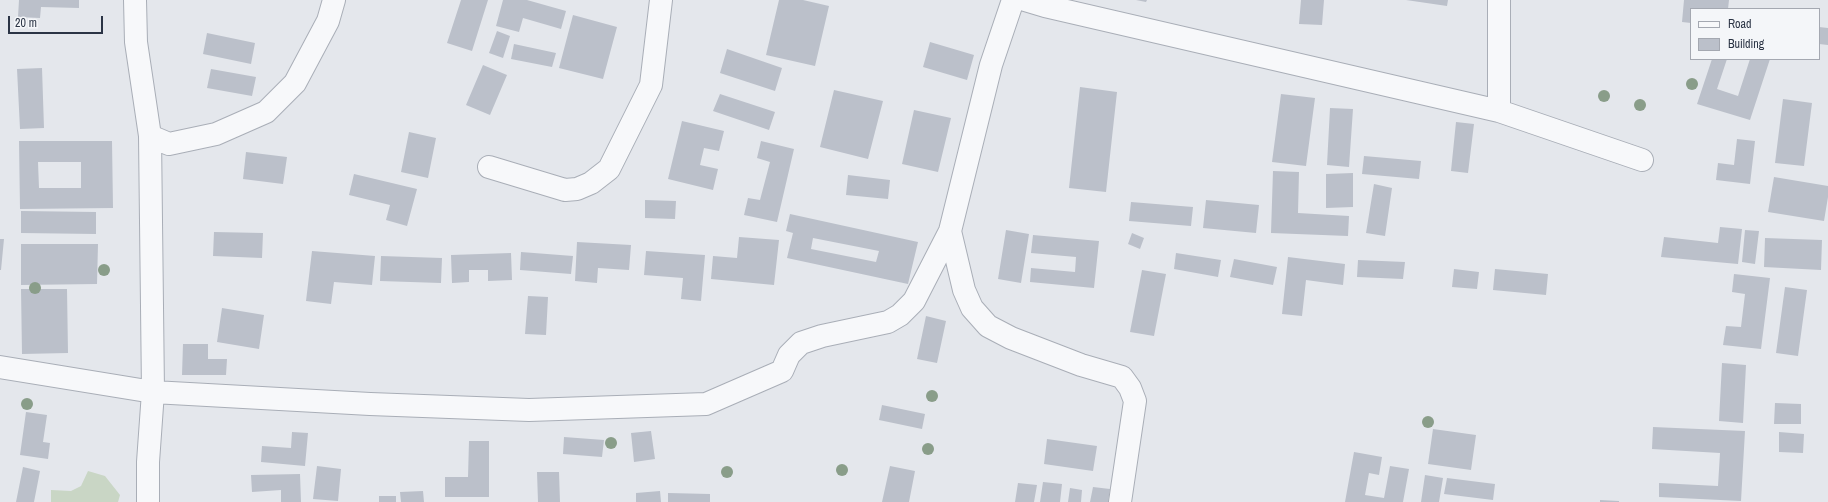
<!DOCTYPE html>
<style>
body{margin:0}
#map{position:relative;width:1828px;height:502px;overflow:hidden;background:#e4e7ec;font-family:"Archivo Narrow",sans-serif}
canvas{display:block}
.legend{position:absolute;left:1690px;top:8px;width:130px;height:52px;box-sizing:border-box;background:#f4f6f9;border:1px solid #a4a8b1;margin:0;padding:5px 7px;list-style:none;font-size:12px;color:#2b3445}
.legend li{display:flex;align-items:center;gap:8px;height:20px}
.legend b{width:20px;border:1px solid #a4a8b1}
.scale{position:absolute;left:8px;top:16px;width:95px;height:18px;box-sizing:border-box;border:2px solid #2b3445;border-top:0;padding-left:5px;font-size:12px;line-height:14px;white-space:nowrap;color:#2b3445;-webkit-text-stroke:3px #f4f6f9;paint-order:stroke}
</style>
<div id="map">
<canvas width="1828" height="502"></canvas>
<ul class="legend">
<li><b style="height:5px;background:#f7f8fa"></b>Road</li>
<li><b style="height:11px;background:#bbc0ca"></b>Building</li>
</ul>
<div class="scale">20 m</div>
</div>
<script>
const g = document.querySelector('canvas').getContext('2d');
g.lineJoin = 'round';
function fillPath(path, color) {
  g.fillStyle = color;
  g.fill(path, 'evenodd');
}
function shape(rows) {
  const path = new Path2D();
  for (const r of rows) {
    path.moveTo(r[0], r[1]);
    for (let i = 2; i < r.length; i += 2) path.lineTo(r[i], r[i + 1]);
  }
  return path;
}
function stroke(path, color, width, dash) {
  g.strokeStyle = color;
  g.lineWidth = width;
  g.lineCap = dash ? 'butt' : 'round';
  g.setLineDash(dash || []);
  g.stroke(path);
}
fillPath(shape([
 [88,471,105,476,120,495,118,502,51,502,51,490,71,491,81,486]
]), '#c9d6c5');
fillPath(shape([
 [19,0,79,0,79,8,41,7,40,18,18,17],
 [461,0,488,0,472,51,447,43],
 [503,0,527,0,566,11,561,29,523,18,519,32,496,26],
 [779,0,803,0,829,6,815,66,766,55],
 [1136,0,1147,0,1146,2],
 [1301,0,1324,0,1322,25,1299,24],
 [1406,0,1448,0,1447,6],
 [1684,0,1729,0,1728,9,1691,9,1691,23,1682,22],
 [573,15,617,27,603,79,559,68],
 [1819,27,1828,28,1828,45,1819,44],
 [497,31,510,36,503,58,489,53],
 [207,33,255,43,251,64,203,54],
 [930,42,974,55,967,80,923,67],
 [514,44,556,53,552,67,511,59],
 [727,49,782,68,775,91,720,73],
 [1712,59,1727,59,1717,89,1738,96,1750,59,1770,59,1750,120,1697,104],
 [483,65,507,75,490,115,466,105],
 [42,68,44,128,20,129,17,69],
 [211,69,256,77,252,96,207,88],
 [1080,87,1117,92,1106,192,1069,188],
 [834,90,883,101,868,159,820,147],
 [720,94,775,112,769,130,713,111],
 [1281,94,1315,98,1306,166,1272,162],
 [1783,99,1812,103,1804,166,1775,163],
 [1330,108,1353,109,1349,167,1327,165],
 [914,110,951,118,938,172,902,164],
 [682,121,724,131,719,151,704,148,700,165,718,169,713,190,668,179],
 [1456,122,1474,124,1468,173,1451,171],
 [409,132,436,138,428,178,401,172],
 [1737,139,1755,141,1750,184,1716,180,1718,163,1734,165],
 [19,141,112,141,113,208,20,209],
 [38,162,81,162,81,188,39,188],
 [761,141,794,149,777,222,744,215,748,198,760,200,770,162,757,158],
 [246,152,287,157,283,184,243,179],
 [1364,156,1421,161,1419,179,1362,174],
 [1273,171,1299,172,1298,213,1349,216,1348,236,1271,233],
 [1353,173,1353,207,1326,208,1326,174],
 [354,174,417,189,407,226,386,220,390,205,349,195],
 [848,175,890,180,888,199,846,195],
 [1774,177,1828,186,1828,197,1824,221,1768,212],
 [1374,184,1392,188,1385,236,1366,233],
 [645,200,676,201,675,219,645,218],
 [1206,200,1259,205,1256,233,1203,228],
 [1131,202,1193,207,1191,226,1129,221],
 [21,211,96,212,96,234,21,233],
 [790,214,918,242,908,284,787,258,793,233,786,231],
 [813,238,879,251,876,262,811,249],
 [1720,227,1742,229,1738,264,1661,257,1664,237,1718,243],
 [1006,230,1029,234,1021,283,998,279],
 [1745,230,1759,231,1755,264,1742,262],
 [214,232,263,233,262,258,213,256],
 [1132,233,1144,238,1140,249,1128,244],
 [1033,235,1099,241,1094,288,1030,282,1031,268,1075,272,1076,257,1031,253],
 [739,237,779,240,774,285,711,279,713,256,737,258],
 [1765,238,1822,240,1821,270,1764,267],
 [0,239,4,239,1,270,0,270],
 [577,242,631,245,629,270,598,268,597,283,575,281],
 [21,244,98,244,97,284,21,285],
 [312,251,375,256,372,285,334,282,331,304,306,301],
 [646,251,705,255,701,301,681,299,683,278,644,275],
 [521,252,573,256,571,274,520,270],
 [511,253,512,280,488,281,488,270,469,270,469,282,452,283,451,255],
 [1176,253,1221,260,1218,277,1174,269],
 [381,256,442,258,441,283,380,281],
 [1288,257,1345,264,1343,285,1306,280,1302,316,1282,314],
 [1234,259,1277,267,1273,285,1230,277],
 [1358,260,1405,262,1403,279,1357,277],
 [1454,269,1479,272,1477,289,1452,287],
 [1495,269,1548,274,1546,295,1493,290],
 [1142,270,1166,274,1154,336,1130,332],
 [1734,274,1770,278,1761,349,1723,345,1726,326,1741,327,1745,294,1732,292],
 [1785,287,1807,290,1798,356,1776,353],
 [21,289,67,289,68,353,22,354],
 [528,296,548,297,546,335,525,334],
 [222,308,264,315,259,349,217,342],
 [926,316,946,321,937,363,917,359],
 [183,344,208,344,208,359,227,359,226,375,182,375],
 [1722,363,1746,365,1743,423,1719,421],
 [1775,403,1801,404,1801,424,1774,424],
 [882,405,925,414,922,429,879,420],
 [26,412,47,415,43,442,50,443,48,459,20,455],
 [1653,427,1745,431,1741,501,1659,497,1659,483,1718,486,1720,453,1652,449],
 [1433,429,1476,435,1471,470,1428,464],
 [651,431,655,459,634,462,631,433],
 [292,432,308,433,305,466,261,462,262,446,291,448],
 [1779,432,1804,434,1803,453,1779,452],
 [564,437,604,440,602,457,563,454],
 [1047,439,1097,446,1093,471,1044,464],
 [469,441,489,441,489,497,445,497,445,477,468,477],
 [1354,452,1382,457,1379,475,1369,473,1365,495,1384,498,1390,466,1409,469,1403,502,1345,502],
 [317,466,341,469,338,501,313,499],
 [890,466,915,471,909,502,882,502],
 [23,467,40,471,34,502,16,502],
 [537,472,559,472,560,502,538,502],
 [300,474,301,502,281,502,281,490,252,492,251,475],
 [1425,475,1443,478,1439,502,1421,502],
 [1447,478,1495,484,1493,500,1444,494],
 [1043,482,1062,484,1060,502,1040,502],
 [1018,483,1037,485,1034,502,1015,502],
 [1093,487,1110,489,1108,502,1090,502],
 [1070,488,1082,490,1081,502,1068,502],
 [423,491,424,502,401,502,400,492],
 [660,491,661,502,636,502,636,493],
 [668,493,710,494,710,502,668,502],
 [379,496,396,496,396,502,379,502],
 [1600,500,1619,501,1619,502,1600,502]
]), '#bbc0ca');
const minor = shape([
 [135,0,136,42,150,136,153,392,148,462,148,502],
 [1013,0,991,65,950,231,964,290,972,308,988,326,1011,338,1081,365,1122,377,1130,388,1135,401,1120,502],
 [1025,0,1045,6,1499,111,1642,160],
 [1499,0,1499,111],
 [150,136,169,144,216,134,266,112,295,83,328,21,334,0],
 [489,167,565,190,577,189,591,183,609,169,651,85,661,0],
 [0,367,153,392,370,404,529,410,706,404,782,371,789,355,801,343,822,336,888,322,900,315,914,301,950,231]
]);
stroke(minor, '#a9aeb7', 24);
stroke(minor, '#f7f8fa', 22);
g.fillStyle = '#899d89';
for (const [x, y] of [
 [1692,84],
 [1604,96],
 [1640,105],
 [104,270],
 [35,288],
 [932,396],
 [27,404],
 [1428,422],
 [611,443],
 [928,449],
 [842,470],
 [727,472]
]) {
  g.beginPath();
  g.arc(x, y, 6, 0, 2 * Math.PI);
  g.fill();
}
</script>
